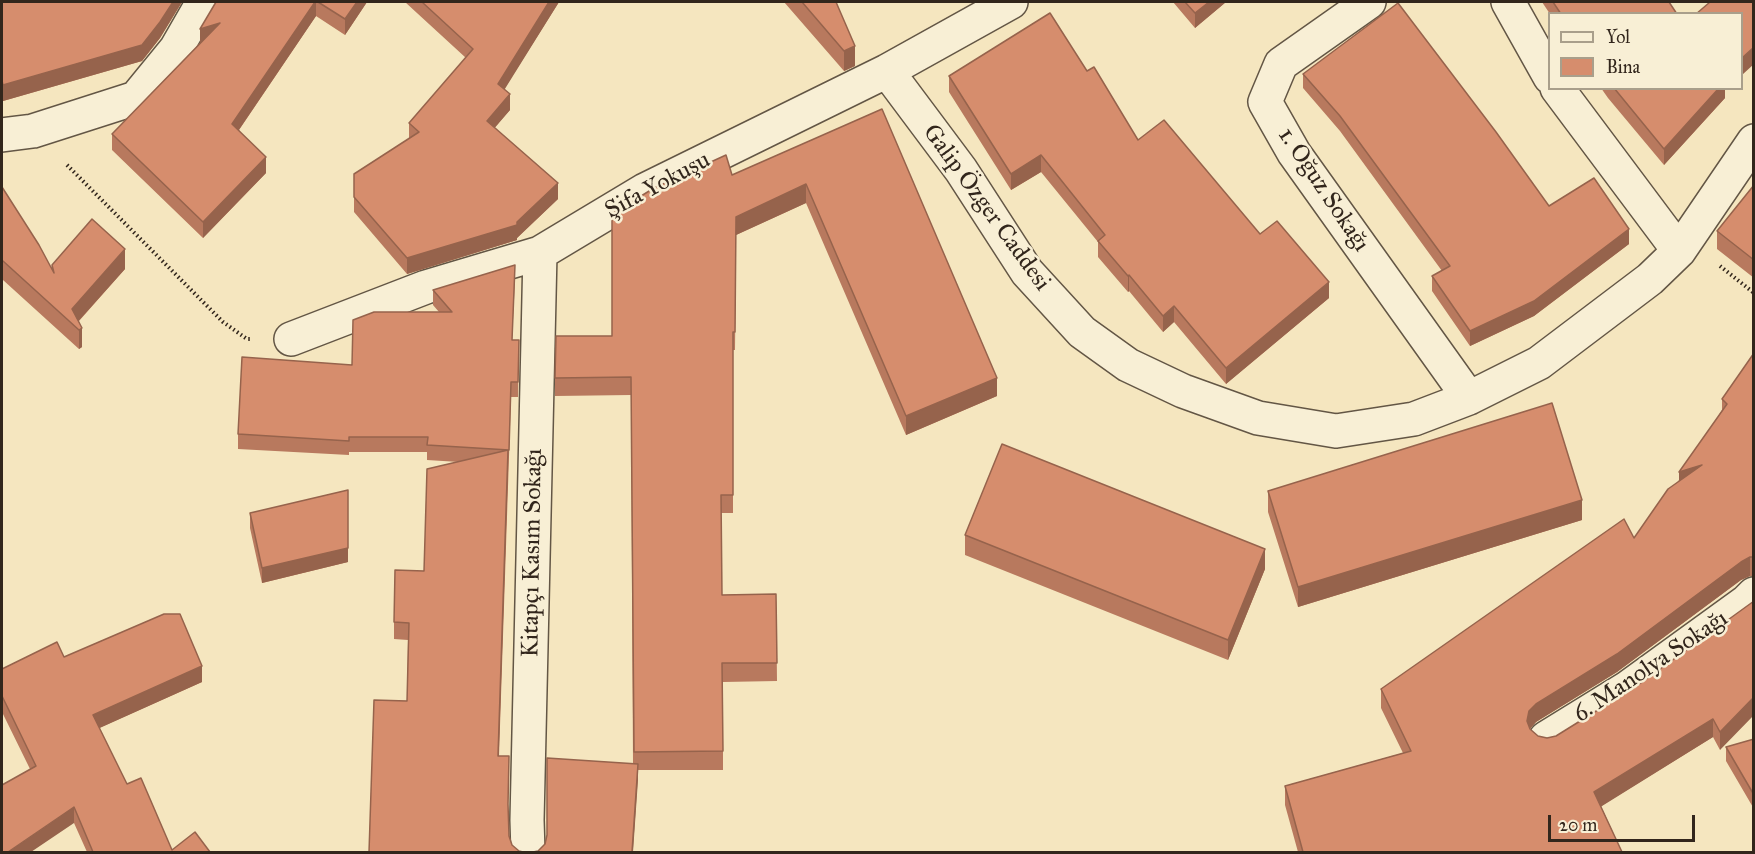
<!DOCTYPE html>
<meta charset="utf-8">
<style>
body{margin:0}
#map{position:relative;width:1755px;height:854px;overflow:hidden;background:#f5e6bf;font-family:"IM FELL Great Primer",serif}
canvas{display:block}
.frame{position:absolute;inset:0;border:3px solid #32261c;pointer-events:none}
.legend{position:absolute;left:1548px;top:12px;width:195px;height:78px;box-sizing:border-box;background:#f8efd5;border:2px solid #a99f8b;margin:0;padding:8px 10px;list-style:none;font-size:18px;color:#32261c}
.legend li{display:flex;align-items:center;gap:12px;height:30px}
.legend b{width:30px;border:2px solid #a99f8b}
.scale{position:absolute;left:1548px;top:815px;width:147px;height:27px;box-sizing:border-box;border:3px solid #32261c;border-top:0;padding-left:8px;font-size:18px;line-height:21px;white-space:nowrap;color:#32261c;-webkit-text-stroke:4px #f8efd5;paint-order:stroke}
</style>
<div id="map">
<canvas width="1755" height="854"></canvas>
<div class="frame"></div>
<ul class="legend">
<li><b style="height:8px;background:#f8efd5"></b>Yol</li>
<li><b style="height:16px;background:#d68d6d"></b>Bina</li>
</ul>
<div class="scale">20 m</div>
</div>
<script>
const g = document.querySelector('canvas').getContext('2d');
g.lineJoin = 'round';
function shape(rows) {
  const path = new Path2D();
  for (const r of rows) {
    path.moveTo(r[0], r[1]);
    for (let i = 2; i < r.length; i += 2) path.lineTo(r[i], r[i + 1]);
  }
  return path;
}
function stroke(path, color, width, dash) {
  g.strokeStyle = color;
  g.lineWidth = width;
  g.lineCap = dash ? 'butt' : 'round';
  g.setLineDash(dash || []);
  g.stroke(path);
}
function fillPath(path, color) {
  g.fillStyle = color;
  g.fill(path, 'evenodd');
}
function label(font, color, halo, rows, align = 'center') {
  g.font = font + ' "IM FELL Great Primer",serif';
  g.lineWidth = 5;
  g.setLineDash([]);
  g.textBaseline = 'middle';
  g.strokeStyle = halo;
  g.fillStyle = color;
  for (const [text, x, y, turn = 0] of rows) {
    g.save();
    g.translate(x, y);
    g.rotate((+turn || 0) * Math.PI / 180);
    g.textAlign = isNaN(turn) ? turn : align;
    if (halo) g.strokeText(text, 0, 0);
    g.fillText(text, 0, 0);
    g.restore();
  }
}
const street = shape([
 [1369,2,1281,64,1265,102,1294,153,1469,398],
 [1508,2,1550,77],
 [887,71,961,170,1027,272,1082,332,1128,365,1183,391,1258,418,1336,431,1414,419,1469,398,1539,363,1650,279,1679,251,1754,141],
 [1557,88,1679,251],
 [2,135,33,131,136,98,176,49,203,2],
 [291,339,426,287,540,253,645,190,887,71,1011,2],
 [1546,738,1627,688,1747,601,1754,594],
 [528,852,527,820,540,253]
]);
stroke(street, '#635645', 36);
stroke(shape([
 [67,165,223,322,247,339,250,339],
 [1720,266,1754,293]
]), '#32261c', 4, [1.5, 3]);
stroke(street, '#f8efd5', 33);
fillPath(shape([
 [2,2,182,2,160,38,142,61,3,101,2,96],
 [216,2,367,2,345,35,316,16,239,130,266,173,203,238,112,150,112,134,200,43],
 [405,2,559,2,504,89,510,110,494,128,558,199,517,238,517,240,407,274,354,212,354,174,409,139,409,123,466,58],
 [784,2,836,2,855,66,844,71],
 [1173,2,1226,2,1195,28],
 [1542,2,1669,2,1677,14,1550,14],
 [1087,71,1138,140,1260,234,1329,298,1226,384,1174,322,1163,332,1129,291,1128,292,1098,257,1098,242,1041,172,1011,190,949,92,949,76],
 [1303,74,1549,206,1629,244,1534,316,1470,346,1432,291,1432,276,1442,271,1340,131,1303,88],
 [1601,88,1727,88,1725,90,1725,98,1664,165,1608,98],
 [882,109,997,396,906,435,806,203,736,235,735,350,733,350,733,513,721,513,722,595,776,594,777,681,723,682,723,770,638,770,638,780,538,851,633,763,631,395,555,396,555,378,612,336,732,175],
 [1754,185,1754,278,1717,249,1717,231],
 [2,187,52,269,52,265,125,269,79,321,82,347,79,349,3,280,2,281],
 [515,280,512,340,519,340,518,397,511,397,499,756,369,852,407,701,408,640,394,639,394,622,424,571,459,462,427,460,427,452,349,452,349,455,238,449,238,434,439,312,433,305,433,290],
 [1754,353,1754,576,1750,576,1741,580,1617,672,1536,722,1530,729,1538,736,1547,738,1556,736,1638,685,1754,601,1720,750,1713,737,1601,806,1622,852,1298,852,1285,805,1285,786,1403,753,1381,708,1381,689,1634,538,1679,480,1722,410,1722,399],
 [1268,491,1582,520,1298,607,1268,512],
 [250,513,348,562,262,583,250,528],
 [965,535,1265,569,1228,660,965,555],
 [64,657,202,682,99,728,127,784,172,850,210,852,87,852,74,823,30,769,2,712,2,669],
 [1754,739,1754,809,1726,761,1726,747]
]), '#b8795e');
fillPath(shape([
 [173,2,182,2,160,38,142,61,3,101,3,85],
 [315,2,316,2,316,16,232,140,232,124],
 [357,2,367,2,345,35,345,19],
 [549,2,559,2,498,100,498,84],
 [1209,2,1226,2,1195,28,1195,13],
 [220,23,200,44,200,29],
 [855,46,855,66,844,71,844,51],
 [1754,47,1754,64,1742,75,1742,58],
 [1719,88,1727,88,1725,90,1725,98,1664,165,1664,149],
 [510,94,510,110,487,137,487,121],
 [1041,155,1041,172,1011,190,1011,174],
 [266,157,266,173,203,238,203,222],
 [558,183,558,199,517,238,517,222],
 [806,184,806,203,736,235,735,350,736,217],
 [517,225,517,240,407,274,407,258],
 [1629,229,1629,244,1534,316,1470,346,1470,331],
 [125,249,125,269,74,326,72,309],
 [2,261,3,261,3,280,2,281],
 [1129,275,1129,291,1128,292,1128,276],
 [1329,282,1329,298,1226,384,1226,368],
 [1174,306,1174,322,1163,332,1163,316],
 [82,328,82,347,79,349,79,330],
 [997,378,997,396,906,435,906,416],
 [508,450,508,467,498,772,498,756],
 [1702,465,1679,490,1679,472],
 [348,490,348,562,262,583,262,568],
 [1582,500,1582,520,1298,607,1298,587],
 [1265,549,1265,569,1228,660,1228,640],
 [1750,557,1750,576,1741,580,1617,672,1536,722,1529,730,1527,721,1529,711,1536,704,1741,562],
 [202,666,202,682,93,731,93,715],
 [1754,697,1754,715,1720,750,1720,732],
 [1713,719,1713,737,1594,811,1594,792],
 [638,764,638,780,633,852,632,852],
 [74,807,74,823,31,852,8,852]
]), '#96634c');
const building = shape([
 [2,2,173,2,160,22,142,45,3,85,2,81,2,2],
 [216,2,315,2,232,124,266,157,203,222,112,134,220,23,200,29,216,2],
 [318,2,357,2,345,19,318,2],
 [422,2,549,2,498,84,510,94,487,121,558,183,517,222,517,225,407,258,354,197,354,174,419,132,409,123,473,49,422,2],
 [802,2,836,2,855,46,844,51,802,2],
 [1185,2,1209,2,1195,13,1185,2],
 [1553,2,1669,2,1677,14,1561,14,1553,2],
 [1710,2,1754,2,1754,47,1742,58,1742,14,1696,14,1710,2],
 [1398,3,1496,132,1549,206,1594,178,1629,229,1534,301,1470,331,1432,276,1450,266,1340,116,1303,74,1398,3],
 [1050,13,1087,71,1094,67,1138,140,1164,120,1260,234,1277,221,1329,282,1226,368,1174,306,1163,316,1129,275,1128,276,1098,241,1105,235,1041,155,1011,174,949,76,1050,13],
 [1614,88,1719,88,1664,149,1614,88],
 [882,109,997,378,906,416,806,184,736,217,735,332,733,332,733,495,721,495,722,595,776,594,777,663,722,663,723,751,634,752,631,377,555,378,556,336,612,336,612,214,654,188,726,155,732,175,882,109],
 [1754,185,1754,260,1717,231,1754,185],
 [2,187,39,245,54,273,52,265,92,219,125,249,72,309,82,328,79,330,3,261,2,261,2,187],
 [515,265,512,340,519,340,518,382,511,382,509,450,427,445,428,437,349,437,349,441,238,434,242,357,352,365,353,320,374,312,452,312,433,290,515,265],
 [1754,353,1754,557,1750,557,1741,562,1617,654,1536,704,1529,711,1527,721,1530,729,1538,736,1547,738,1556,736,1638,685,1754,601,1754,697,1720,732,1713,719,1594,792,1622,852,1303,852,1285,786,1411,751,1381,689,1624,519,1634,538,1668,489,1702,465,1679,472,1727,404,1722,399,1754,353],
 [1552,403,1582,500,1298,587,1268,491,1552,403],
 [1002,444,1265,549,1228,640,965,535,1002,444],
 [508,450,498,756,509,756,508,804,509,836,512,845,519,851,523,852,369,852,374,700,407,701,409,623,394,622,395,570,424,571,427,469,508,450],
 [348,490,348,548,262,568,250,513,348,490],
 [164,614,180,614,202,666,93,715,127,784,141,778,172,850,195,832,210,852,93,852,74,807,8,852,2,852,2,785,36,766,2,696,2,669,57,642,64,657,164,614],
 [1754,739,1754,795,1726,747,1754,739],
 [547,758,638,764,632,852,533,852,538,851,545,844,547,835,547,758]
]);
fillPath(building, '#d68d6d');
stroke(building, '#96634c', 1.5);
label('24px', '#32261c', '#f8efd5', [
 ["Şifa Yokuşu",658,186,-28],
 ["1. Oğuz Sokağı",1323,190,56],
 ["Galip Özger Caddesi",986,208,54],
 ["Kitapçı Kasım Sokağı",533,553,-89],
 ["6. Manolya Sokağı",1651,667,-34]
]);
</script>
